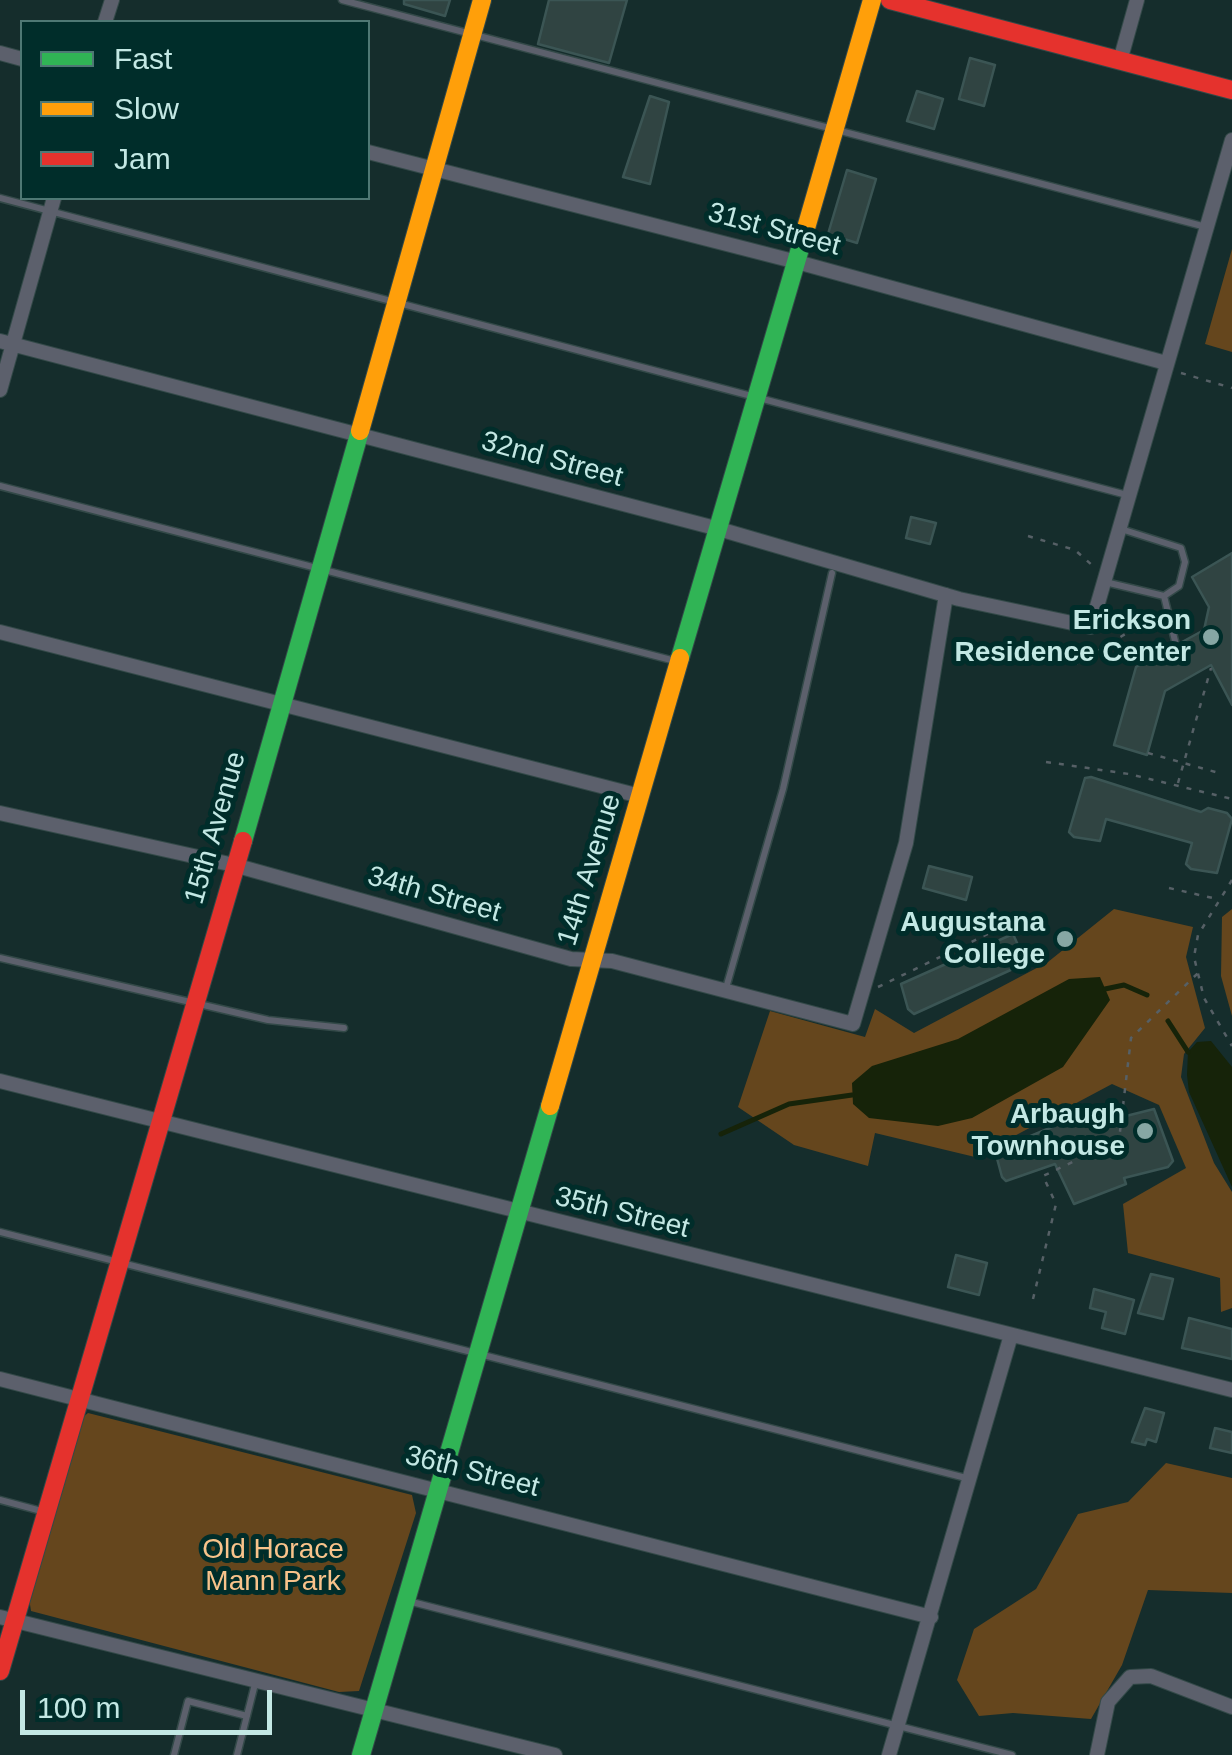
<!DOCTYPE html>
<style>
body{margin:0}
#map{position:relative;width:1232px;height:1755px;overflow:hidden;background:#152d2c;font-family:Arial,sans-serif}
canvas{display:block}
.legend{position:absolute;left:20px;top:20px;width:350px;height:180px;box-sizing:border-box;background:#002d2a;border:2px solid #4e7874;margin:0;padding:12px 18px;list-style:none;font-size:30px;color:#c3e8e4}
.legend li{display:flex;align-items:center;gap:20px;height:50px}
.legend b{width:50px;border:2px solid #4e7874}
.scale{position:absolute;left:20px;top:1690px;width:252px;height:45px;box-sizing:border-box;border:5px solid #c3e8e4;border-top:0;padding-left:12px;font-size:30px;line-height:35px;white-space:nowrap;color:#c3e8e4;-webkit-text-stroke:8px #002d2a;paint-order:stroke}
</style>
<div id="map">
<canvas width="1232" height="1755"></canvas>
<ul class="legend">
<li><b style="height:12px;background:#30b455"></b>Fast</li>
<li><b style="height:12px;background:#ff9f0a"></b>Slow</li>
<li><b style="height:12px;background:#e5322d"></b>Jam</li>
</ul>
<div class="scale">100 m</div>
</div>
<script>
const g = document.querySelector('canvas').getContext('2d');
g.lineJoin = 'round';
function fillPath(path, color) {
  g.fillStyle = color;
  g.fill(path, 'evenodd');
}
function shape(rows) {
  const path = new Path2D();
  for (const r of rows) {
    path.moveTo(r[0], r[1]);
    for (let i = 2; i < r.length; i += 2) path.lineTo(r[i], r[i + 1]);
  }
  return path;
}
function stroke(path, color, width, dash) {
  g.strokeStyle = color;
  g.lineWidth = width;
  g.lineCap = dash ? 'butt' : 'round';
  g.setLineDash(dash || []);
  g.stroke(path);
}
function label(font, color, halo, rows, align = 'center') {
  g.font = font + ' Arial,sans-serif';
  g.lineWidth = 10;
  g.setLineDash([]);
  g.textBaseline = 'middle';
  g.strokeStyle = halo;
  g.fillStyle = color;
  for (const [text, x, y, turn = 0] of rows) {
    g.save();
    g.translate(x, y);
    g.rotate((+turn || 0) * Math.PI / 180);
    g.textAlign = isNaN(turn) ? turn : align;
    if (halo) g.strokeText(text, 0, 0);
    g.fillText(text, 0, 0);
    g.restore();
  }
}
fillPath(shape([
 [1232,249,1232,352,1205,344],
 [1114,909,1193,927,1186,957,1205,1028,1184,1054,1181,1077,1214,1163,1232,1192,1232,1308,1221,1312,1220,1278,1128,1253,1123,1204,1186,1168,1159,1105,1112,1084,975,1157,875,1133,868,1166,794,1145,738,1107,770,1011,865,1037,875,1009,914,1033,1048,962],
 [1232,909,1232,1016,1221,976,1222,917],
 [88,1413,412,1495,416,1513,359,1691,339,1692,31,1611,29,1598,82,1418],
 [1166,1463,1232,1478,1232,1593,1148,1590,1122,1665,1091,1719,1013,1713,979,1716,957,1680,974,1629,1036,1589,1078,1514,1128,1502]
]), '#65461d');
fillPath(shape([
 [1100,977,1110,1000,1063,1067,972,1118,938,1126,869,1118,853,1104,852,1083,872,1066,958,1039,1069,979],
 [1211,1041,1232,1067,1232,1187,1189,1092,1187,1075,1188,1052,1197,1042]
]), '#162309');
stroke(shape([
 [1105,989,1124,985,1147,995],
 [1168,1021,1188,1052],
 [721,1134,789,1104,852,1095]
]), '#162309', 5);
const building = shape([
 [404,0,450,0,445,16,404,4,404,0],
 [549,0,627,0,609,63,538,44,549,0],
 [970,58,995,65,984,106,959,99,970,58],
 [917,91,943,99,934,129,907,121,917,91],
 [650,96,669,102,650,184,623,177,650,96],
 [847,170,876,179,857,243,828,234,847,170],
 [911,517,936,523,930,544,906,538,911,517],
 [1232,553,1232,705,1211,665,1165,691,1147,755,1114,745,1136,667,1170,648,1180,651,1182,642,1204,630,1209,607,1192,577,1232,553],
 [1091,777,1201,812,1208,808,1227,813,1232,819,1217,873,1191,869,1186,864,1192,843,1106,819,1100,841,1074,837,1069,832,1085,778,1091,777],
 [929,866,972,877,966,900,923,888,929,866],
 [1013,934,1026,963,914,1014,908,1009,901,984,1013,934],
 [1109,1103,1118,1118,1154,1109,1173,1161,1168,1167,1124,1178,1126,1184,1074,1204,1055,1164,1006,1181,1002,1177,995,1151,1109,1103],
 [956,1255,987,1263,979,1295,948,1287,956,1255],
 [1151,1274,1173,1279,1163,1319,1138,1313,1151,1274],
 [1094,1289,1134,1300,1125,1334,1102,1328,1106,1312,1090,1308,1094,1289],
 [1189,1318,1232,1329,1232,1359,1182,1348,1189,1318],
 [1145,1408,1164,1413,1156,1442,1147,1439,1145,1445,1132,1442,1145,1408],
 [1215,1428,1232,1432,1232,1453,1210,1448,1215,1428]
]);
fillPath(building, '#304442');
stroke(building, '#3b5554', 2.5);
const lane = shape([
 [342,0,1206,227],
 [0,198,1127,495],
 [0,486,679,662],
 [1105,582,1164,596,1179,586,1185,562,1181,548,1121,529],
 [1164,596,1176,645],
 [0,958,268,1020,344,1028],
 [726,988,783,789,832,573],
 [0,1232,970,1479],
 [0,1500,45,1512],
 [408,1601,1012,1755],
 [174,1755,188,1701,247,1716],
 [237,1755,255,1684]
]);
const street = shape([
 [105,22,112,0],
 [0,53,22,59],
 [1120,61,1137,0],
 [368,152,797,262,1166,363],
 [0,341,719,529,959,599,1091,627,1232,140],
 [0,390,54,198],
 [0,632,640,796],
 [0,813,234,865,571,959,612,961,853,1024,906,843,946,595],
 [0,1081,1232,1390],
 [0,1379,931,1617],
 [0,1617,555,1755],
 [889,1755,1011,1335],
 [1097,1755,1108,1702,1130,1677,1151,1676,1232,1707]
]);
const fast = shape([
 [680,658,804,235],
 [243,841,360,431],
 [361,1755,550,1106]
]);
const slow = shape([
 [804,235,872,0],
 [360,431,482,0],
 [550,1106,680,658]
]);
const jam = shape([
 [890,0,1232,90],
 [0,1671,243,841]
]);
stroke(lane, '#334948', 9);
stroke(street, '#334948', 16);
stroke(fast, '#334948', 20);
stroke(slow, '#334948', 20);
stroke(jam, '#334948', 20);
stroke(shape([
 [1181,373,1232,388],
 [1028,536,1075,550,1093,566],
 [1076,664,1155,616],
 [1148,753,1219,773],
 [1046,762,1129,774,1232,799],
 [1178,783,1211,668],
 [1232,880,1198,935,1194,957,1204,998,1232,1046],
 [1169,888,1217,899],
 [878,987,1025,916],
 [1033,1299,1056,1204,1043,1176,1119,1140,1131,1038,1198,973]
]), '#566066', 2.5, [5, 8]);
stroke(lane, '#5c606c', 6);
stroke(street, '#5c606c', 14);
stroke(fast, '#30b455', 18);
stroke(slow, '#ff9f0a', 18);
stroke(jam, '#e5322d', 18);
for (const [x, y, r, color] of [
 [1211,637,10,"#86a7a4"],
 [1065,939,10,"#86a7a4"],
 [1145,1131,10,"#86a7a4"]
]) {
  const dot = new Path2D();
  dot.arc(x, y, r, 0, 2 * Math.PI);
  g.fillStyle = color;
  g.fill(dot);
  stroke(dot, '#002d2a', 4);
}
label('28px', '#c3e8e4', '#002d2a', [
 ["31st Street",774,230,15],
 ["32nd Street",552,460,15],
 ["15th Avenue",216,828,-74],
 ["14th Avenue",590,870,-73],
 ["34th Street",434,895,16],
 ["35th Street",622,1213,14],
 ["36th Street",472,1472,14]
]);
label('bold 28px', '#c3e8e4', '#002d2a', [
 ["Erickson",1191,621],
 ["Residence Center",1191,653],
 ["Augustana",1045,923],
 ["College",1045,955],
 ["Arbaugh",1125,1115],
 ["Townhouse",1125,1147]
], 'right');
label('28px', '#f8c38b', '#002d2a', [
 ["Old Horace",273,1550],
 ["Mann Park",273,1582]
]);
</script>
